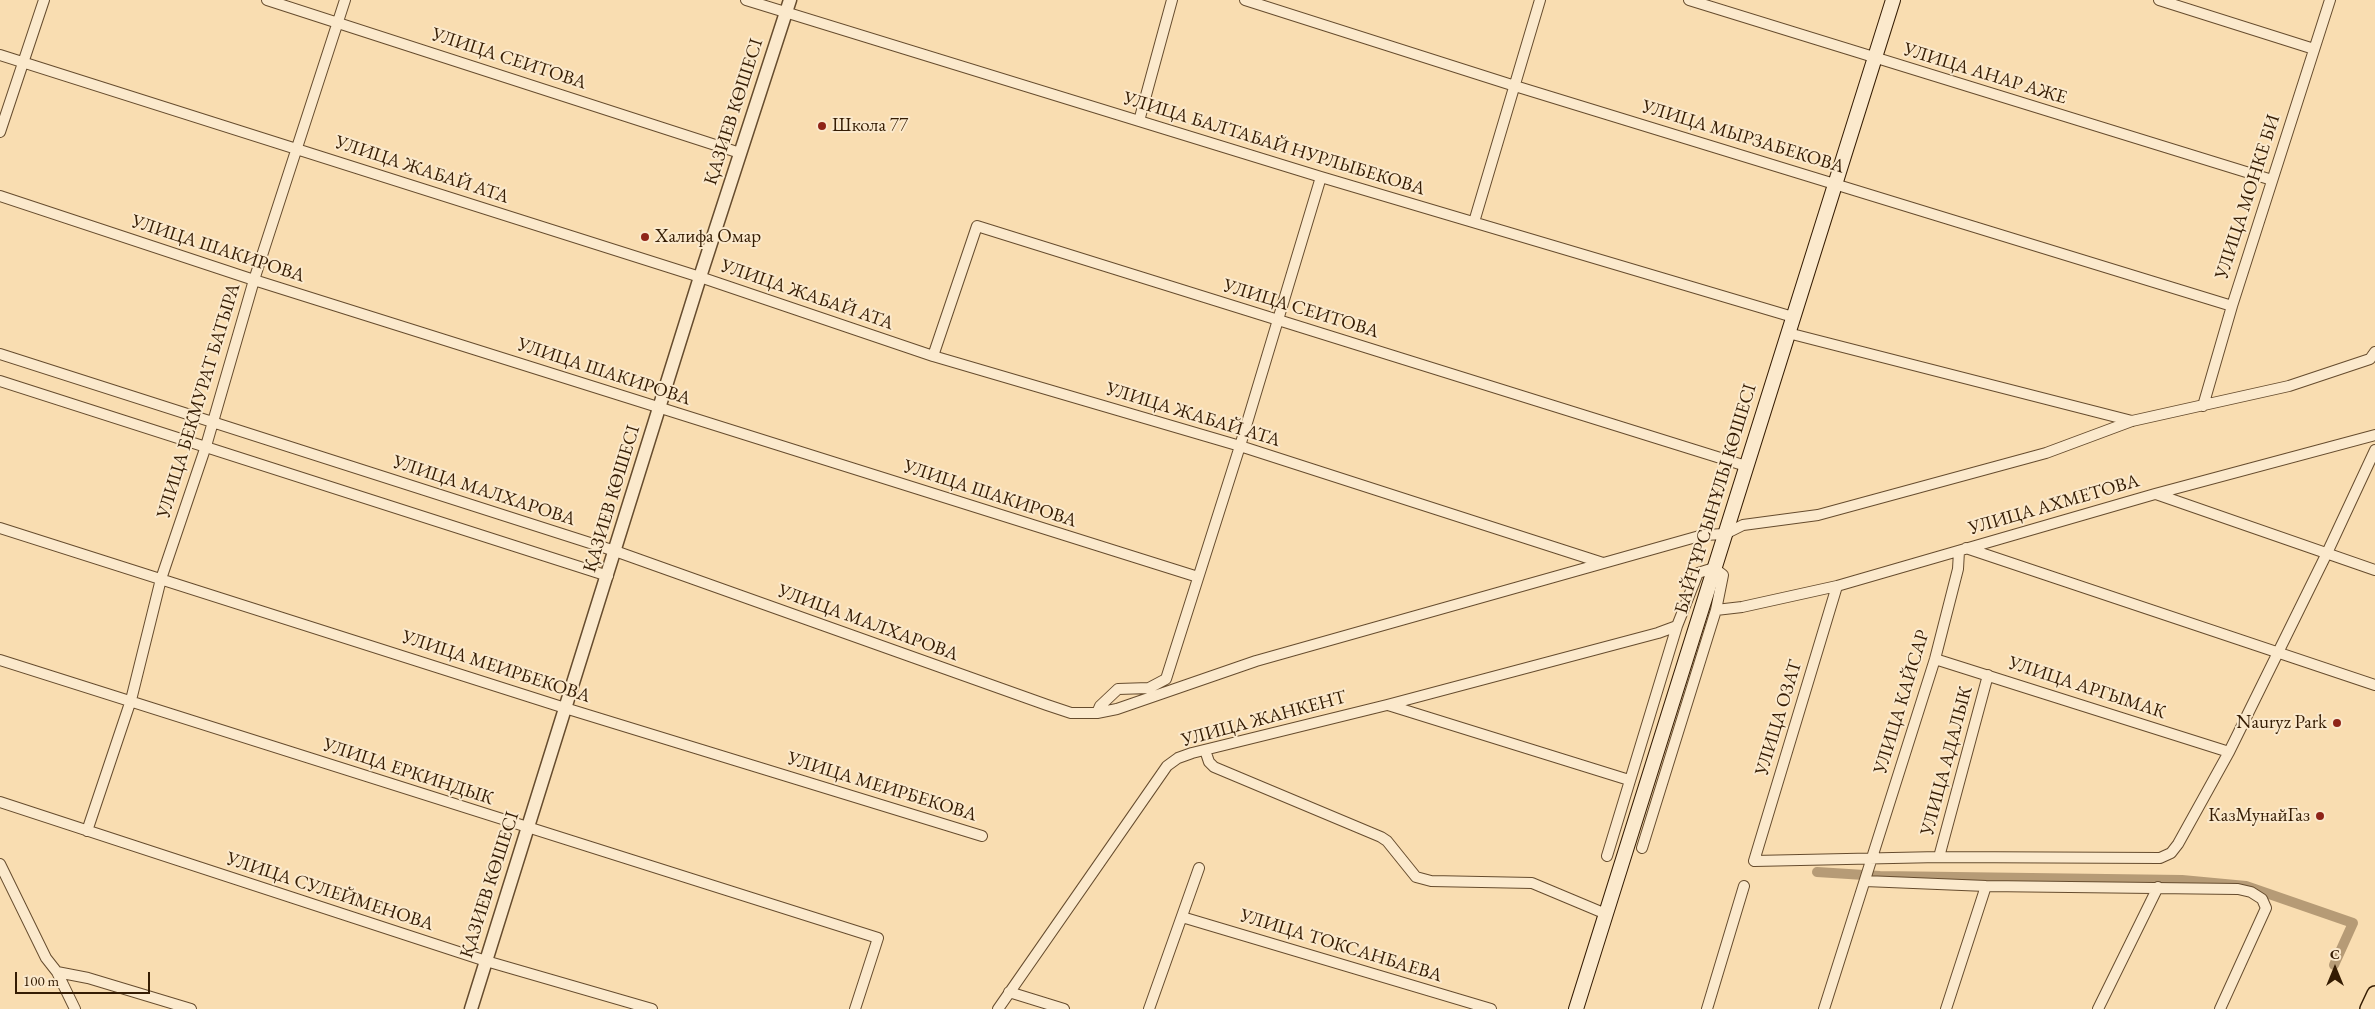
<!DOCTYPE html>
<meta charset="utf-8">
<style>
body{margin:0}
#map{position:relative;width:2375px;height:1009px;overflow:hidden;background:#f9ddb1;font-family:"EB Garamond",serif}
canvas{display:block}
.north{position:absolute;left:2310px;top:944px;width:50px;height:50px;-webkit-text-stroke:4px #fbe9cc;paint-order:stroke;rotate:0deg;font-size:14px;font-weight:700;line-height:20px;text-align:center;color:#351c03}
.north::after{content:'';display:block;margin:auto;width:18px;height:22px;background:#351c03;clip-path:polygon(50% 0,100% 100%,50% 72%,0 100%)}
.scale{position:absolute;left:15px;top:972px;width:135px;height:22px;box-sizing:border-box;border:2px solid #351c03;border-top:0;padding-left:6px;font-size:15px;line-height:18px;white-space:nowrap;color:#351c03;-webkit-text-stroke:4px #fbe9cc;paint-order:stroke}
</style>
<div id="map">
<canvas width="2375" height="1009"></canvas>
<div class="north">С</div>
<div class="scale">100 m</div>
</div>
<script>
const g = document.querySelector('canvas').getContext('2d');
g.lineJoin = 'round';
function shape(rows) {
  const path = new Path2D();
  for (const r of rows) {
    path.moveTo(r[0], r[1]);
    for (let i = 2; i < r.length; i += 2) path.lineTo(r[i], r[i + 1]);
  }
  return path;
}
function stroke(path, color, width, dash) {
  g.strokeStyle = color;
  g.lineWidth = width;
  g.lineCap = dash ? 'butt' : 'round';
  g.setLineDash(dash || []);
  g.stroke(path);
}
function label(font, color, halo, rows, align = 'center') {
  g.font = font + ' "EB Garamond",serif';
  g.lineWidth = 4;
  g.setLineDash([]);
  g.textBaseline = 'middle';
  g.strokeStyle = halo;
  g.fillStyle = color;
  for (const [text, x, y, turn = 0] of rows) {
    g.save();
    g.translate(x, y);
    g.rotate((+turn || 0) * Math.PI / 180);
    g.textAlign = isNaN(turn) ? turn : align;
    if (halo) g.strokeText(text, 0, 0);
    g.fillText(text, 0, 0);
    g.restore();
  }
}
stroke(shape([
 [1817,872,1880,876,2182,880,2246,886,2353,923,2334,965]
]), '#b69b76', 10);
const minor = shape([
 [267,0,740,153],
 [746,0,1321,177,1793,317],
 [1245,0,1515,86,2232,306],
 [1689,0,2272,180],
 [2159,0,2314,49],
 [0,55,700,277,933,356,1240,446,1603,563],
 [1139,121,1172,0],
 [0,132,44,0],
 [0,196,254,280,1198,577],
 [1474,222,1540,0],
 [1788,333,2132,421],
 [0,354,615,551,1047,705,1071,713,1097,713,1117,709,1256,661,1703,535,1725,534,1743,525,1818,515,2046,453,2132,421,2289,386,2370,359,2375,352],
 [933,356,977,226,1746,466],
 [0,381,608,576],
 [2203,406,2232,306,2330,0],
 [2156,494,2375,570],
 [0,528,565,708,982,836],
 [1966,548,2375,685],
 [1837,586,1754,861,1939,857,2160,858,2171,853,2178,844,2229,752,2327,553,2375,450],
 [1677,626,1698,573,1714,568,1723,575,1716,610],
 [1935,659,2229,752],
 [0,660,878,938,855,1009],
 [1388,705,1629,780],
 [1097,713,1100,706,1118,689,1149,688,1166,679,1240,446,1321,177],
 [1205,750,1209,762,1214,767,1381,837,1387,841,1416,877,1431,881,1532,883,1606,914],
 [0,802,486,961,652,1009],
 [87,831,131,700,161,579,206,446,254,280,345,0],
 [1642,848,1716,610,1742,607,1837,586,2155,494,2375,435],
 [1939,857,1988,675],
 [0,864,46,958,57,972,75,1009],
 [1865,881,1986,886,2238,889,2251,892,2262,899,2266,908,2220,1009],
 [1182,917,1491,1009],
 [57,972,88,978,191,1009],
 [1009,992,1064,1009],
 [998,1009,1167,766,1178,758,1192,753,1387,705,1658,633,1677,626,1607,856],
 [1149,1009,1199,868],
 [1707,1009,1744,886],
 [1824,1009,1935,659,1958,569,1959,551],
 [1946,1009,1986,886],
 [2098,1009,2158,887]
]);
const tertiary = shape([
 [471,1009,700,277,790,0]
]);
const secondary = shape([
 [1576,1009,1893,0]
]);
const primary = shape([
 [2368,1009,2375,994]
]);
stroke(minor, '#664c2e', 12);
stroke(tertiary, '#664c2e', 15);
stroke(secondary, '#351c03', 16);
stroke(primary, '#351c03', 18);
stroke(minor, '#fbe9cc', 10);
stroke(tertiary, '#fbe9cc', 12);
stroke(secondary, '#fbe9cc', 14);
stroke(primary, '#f9ddb1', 15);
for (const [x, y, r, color] of [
 [822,126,5,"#8f2418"],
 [645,237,5,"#8f2418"],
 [2337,723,5,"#8f2418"],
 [2320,816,5,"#8f2418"]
]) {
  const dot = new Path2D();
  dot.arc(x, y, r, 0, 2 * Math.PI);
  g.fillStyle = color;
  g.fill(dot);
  stroke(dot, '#fbe9cc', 2);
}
label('19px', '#351c03', '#fbe9cc', [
 ["УЛИЦА СЕИТОВА",509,59,18],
 ["УЛИЦА АНАР АЖЕ",1985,74,17],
 ["ҚАЗИЕВ КӨШЕСІ",734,112,-72],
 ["УЛИЦА МЫРЗАБЕКОВА",1743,137,17],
 ["УЛИЦА БАЛТАБАЙ НУРЛЫБЕКОВА",1274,144,17],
 ["УЛИЦА ЖАБАЙ АТА",422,170,18],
 ["УЛИЦА МОНКЕ БИ",2248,197,-72],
 ["УЛИЦА ШАКИРОВА",218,249,18],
 ["УЛИЦА ЖАБАЙ АТА",807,295,19],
 ["УЛИЦА СЕИТОВА",1301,309,17],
 ["УЛИЦА ШАКИРОВА",604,372,18],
 ["УЛИЦА БЕКМУРАТ БАТЫРА",199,401,-73],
 ["УЛИЦА ЖАБАЙ АТА",1193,415,17],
 ["УЛИЦА МАЛХАРОВА",484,491,18],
 ["УЛИЦА ШАКИРОВА",990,494,18],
 ["ҚАЗИЕВ КӨШЕСІ",612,499,-73],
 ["БАЙТҰРСЫНҰЛЫ КӨШЕСІ",1716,499,-73],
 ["УЛИЦА АХМЕТОВА",2054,505,-16],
 ["УЛИЦА МАЛХАРОВА",868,623,20],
 ["УЛИЦА МЕИРБЕКОВА",496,667,18],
 ["УЛИЦА АРГЫМАК",2087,688,18],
 ["УЛИЦА КАЙСАР",1902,702,-73],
 ["УЛИЦА ОЗАТ",1779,718,-73],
 ["УЛИЦА ЖАНКЕНТ",1264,719,-15],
 ["УЛИЦА АДАЛЫК",1947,761,-75],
 ["УЛИЦА ЕРКИНДЫК",408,772,18],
 ["УЛИЦА МЕИРБЕКОВА",882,787,17],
 ["ҚАЗИЕВ КӨШЕСІ",490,885,-72],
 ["УЛИЦА СУЛЕЙМЕНОВА",330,892,18],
 ["УЛИЦА ТОКСАНБАЕВА",1341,946,17]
]);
label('19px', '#351c03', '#fbe9cc', [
 ["Школа 77",832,126],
 ["Халифа Омар",655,237],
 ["Nauryz Park",2327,723,"right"],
 ["КазМунайГаз",2310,816,"right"]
], 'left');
</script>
